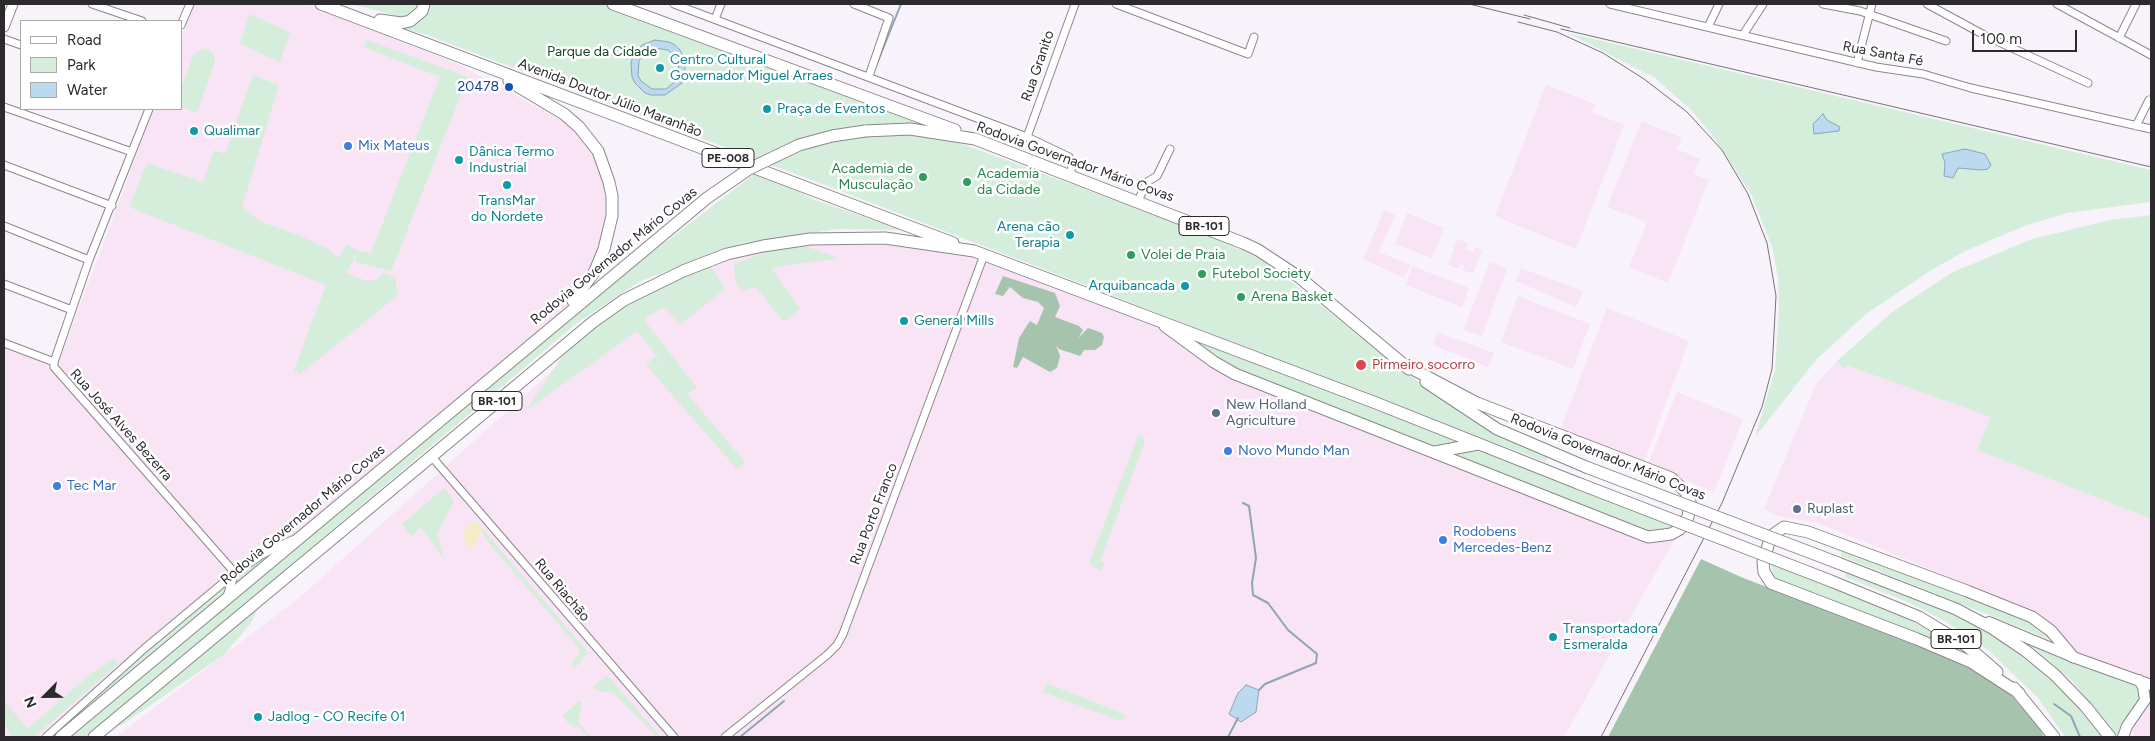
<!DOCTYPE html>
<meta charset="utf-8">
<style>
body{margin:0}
#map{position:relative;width:2155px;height:741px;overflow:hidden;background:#f8f3fa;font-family:Figtree,sans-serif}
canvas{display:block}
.frame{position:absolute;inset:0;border:5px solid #2c2a2d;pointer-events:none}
.legend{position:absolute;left:20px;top:20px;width:162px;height:90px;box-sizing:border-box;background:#fff;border:1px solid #abaaab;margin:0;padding:6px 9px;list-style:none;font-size:15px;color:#2c2a2d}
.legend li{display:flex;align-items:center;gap:10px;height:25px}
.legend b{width:25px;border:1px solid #abaaab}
.north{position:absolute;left:20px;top:671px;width:50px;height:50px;-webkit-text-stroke:4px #fff;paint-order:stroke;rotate:247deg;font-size:14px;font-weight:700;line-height:20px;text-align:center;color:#2c2a2d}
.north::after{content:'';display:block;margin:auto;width:18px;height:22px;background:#2c2a2d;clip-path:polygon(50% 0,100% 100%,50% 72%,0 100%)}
.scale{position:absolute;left:1972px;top:30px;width:105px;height:22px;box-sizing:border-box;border:2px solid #2c2a2d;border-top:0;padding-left:6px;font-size:15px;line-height:18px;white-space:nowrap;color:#2c2a2d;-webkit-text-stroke:4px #fff;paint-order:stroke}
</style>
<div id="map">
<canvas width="2155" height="741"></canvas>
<div class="frame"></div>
<ul class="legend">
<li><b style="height:6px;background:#fff"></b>Road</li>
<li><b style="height:14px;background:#d5eedb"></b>Park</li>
<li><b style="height:14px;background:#bbd9ef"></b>Water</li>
</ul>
<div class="north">N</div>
<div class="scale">100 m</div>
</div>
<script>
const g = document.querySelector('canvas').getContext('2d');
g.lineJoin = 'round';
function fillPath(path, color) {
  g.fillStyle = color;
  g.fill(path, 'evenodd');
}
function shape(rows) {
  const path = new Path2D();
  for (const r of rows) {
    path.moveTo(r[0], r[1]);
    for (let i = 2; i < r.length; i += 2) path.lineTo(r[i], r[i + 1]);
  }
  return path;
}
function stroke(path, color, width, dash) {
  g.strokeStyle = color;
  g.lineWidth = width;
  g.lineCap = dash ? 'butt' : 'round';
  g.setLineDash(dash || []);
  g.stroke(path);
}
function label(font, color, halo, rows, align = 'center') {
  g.font = font + ' Figtree,sans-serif';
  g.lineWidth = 5;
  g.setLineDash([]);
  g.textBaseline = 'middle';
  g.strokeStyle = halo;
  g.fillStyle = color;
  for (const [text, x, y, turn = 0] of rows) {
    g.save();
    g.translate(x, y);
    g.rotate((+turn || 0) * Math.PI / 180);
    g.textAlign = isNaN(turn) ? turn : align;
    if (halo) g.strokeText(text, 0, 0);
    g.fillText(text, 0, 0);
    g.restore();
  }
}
fillPath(shape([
 [194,4,306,4,458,64,553,116,579,127,598,151,612,212,604,249,576,298,550,329,305,533,272,546,233,569,38,737,5,737,4,347,56,369,154,109,181,109,181,37],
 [1546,85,1595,104,1592,112,1624,125,1576,249,1495,216],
 [1642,121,1682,138,1677,149,1700,159,1694,174,1709,180,1668,283,1629,267,1647,222,1607,207],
 [1384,210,1395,215,1379,252,1410,265,1404,278,1363,259],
 [1407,213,1444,228,1432,258,1395,244],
 [851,237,946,248,1066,285,1680,529,1564,737,116,737,299,598,602,326,644,297,763,246],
 [1457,239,1468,243,1466,249,1473,252,1475,247,1482,250,1473,274,1463,270,1464,266,1460,265,1458,269,1448,265],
 [1490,262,1507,269,1482,336,1463,330],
 [1412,266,1469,288,1462,307,1406,285],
 [1521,268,1583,291,1576,307,1516,281],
 [1518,296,1590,324,1573,369,1501,342],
 [1607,308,1689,341,1644,462,1560,430],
 [1437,332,1494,353,1488,367,1433,345],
 [1837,361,1844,369,1848,366,1992,417,1978,450,2151,519,2151,737,2134,737,2131,719,2055,627,2030,610,1818,523,1778,516,1764,509,1816,384],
 [1677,392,1743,419,1714,492,1648,464]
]), '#f8e4f4');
fillPath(shape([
 [351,4,419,4,411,13,402,17],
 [427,4,606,4,912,119,949,139,1198,231,1263,260,1443,401,1491,430,1548,456,1545,462,817,182,424,34,402,28],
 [249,14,290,32,280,62,240,44],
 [1568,33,2151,170,2151,202,2067,213,2027,225,1965,251,1933,269,1866,314,1816,360,1755,437,1775,370,1779,307,1778,278,1772,247,1751,194,1713,136,1692,111,1655,78],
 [367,40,468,77,391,271,355,262,357,254,346,273,367,281,376,280,383,273,395,277,398,295,300,374,294,370,326,285,129,207,147,163,203,182,214,150,225,154,253,75,279,85,242,207,264,223,296,234,328,249,338,258,347,244,358,251,371,253,440,77,364,47],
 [205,48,213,53,215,61,197,113,181,107,181,89,194,53],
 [754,174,787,186,815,200,902,230,838,229,744,243,718,250,639,282,577,323,87,737,71,737,557,328,571,319,641,261],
 [2151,215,2151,519,1977,450,1991,417,1848,366,1844,369,1837,361,1892,312,1953,272,2032,239,2110,220],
 [787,244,808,247,838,258,771,268,800,309,784,322,756,287,743,291,735,281,734,264],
 [711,266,725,289,711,300,681,324,664,307,647,317,645,321,697,388,687,394,745,462,737,469,646,365,655,356,667,369,637,331,527,410,562,356,596,327,635,298],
 [1154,318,1677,526,1657,535,1235,374],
 [1138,436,1142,436,1145,441,1100,561,1104,563,1102,570,1099,570,1091,565,1090,561],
 [444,488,454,501,437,533,444,560,421,527,411,536,402,524],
 [482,528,586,650,587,654,575,668,571,664,580,652,579,648,493,548,481,531],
 [294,540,57,737,44,737,238,568],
 [1841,549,1844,549,2031,622,2045,629,2054,641,1841,556],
 [1771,563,1890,610,1953,643,1969,655,1777,580,1773,575],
 [1846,571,1977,623,2043,668,2074,699,2104,737,2065,737,2038,698,1988,650,1943,620,1910,603,1845,577],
 [262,599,251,623,225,654,123,724,100,734],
 [2026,642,2136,686,2140,701,2124,719,2117,736,2072,681],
 [114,658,118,664,34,737,12,737,4,723,4,700,27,729,88,676],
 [607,675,661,737,657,737,613,692,601,692,593,687],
 [1046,683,1124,714,1125,719,1120,721,1043,692],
 [580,700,582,704,578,722,591,737,588,737,579,726,575,728,567,722,563,715]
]), '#d5eedb');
fillPath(shape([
 [1003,276,1055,293,1060,306,1055,317,1079,326,1083,330,1078,338,1088,328,1102,333,1104,337,1102,345,1095,350,1084,350,1080,356,1059,349,1056,345,1060,356,1057,368,1050,372,1023,357,1017,368,1013,367,1019,338,1030,321,1037,325,1044,308,1038,302,1023,298,1010,287,1003,296,995,294],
 [1701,559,1741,577,1975,668,2012,696,2038,725,2044,737,1608,737]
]), '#a6c3ad');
fillPath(shape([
 [476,522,483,528,471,551,464,539,464,531,469,524]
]), '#f5ecc6');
const water = shape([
 [655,40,669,42,675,45,680,50,686,63,682,83,665,95,651,95,645,93,635,83,632,77,631,63,633,56,642,45,655,40],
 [654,48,668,50,678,60,679,73,677,80,666,89,652,89,641,81,638,75,639,61,648,50,654,48],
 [1823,114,1827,120,1840,127,1839,131,1814,134,1813,124,1823,114],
 [1965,149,1985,154,1991,165,1988,169,1981,170,1958,168,1953,178,1944,176,1945,163,1942,154,1965,149],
 [1246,685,1259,690,1256,712,1241,722,1229,714,1238,693,1246,685]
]);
fillPath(water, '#bbd9ef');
stroke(water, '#90a4b5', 1);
stroke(shape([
 [876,66,901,4],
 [1243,503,1249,506,1256,558,1252,583,1253,595,1268,603,1288,630,1317,654,1316,663,1265,684,1259,690],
 [2054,704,2071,716,2080,737],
 [740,737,784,701],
 [1228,737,1238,718]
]), '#90a4b5', 2);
const minor = shape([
 [92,4,142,21],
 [674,4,1027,137,1069,157,1072,166,1070,175],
 [854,4,889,18,869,76],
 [1116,4,1248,54,1254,37],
 [1610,4,1876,67,1923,74,1971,88,2151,129],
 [1823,4,1860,11,1946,41],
 [1927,4,1986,36,2088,83],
 [2057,4,2151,55],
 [715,19,721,4],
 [181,25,190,4],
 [1708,27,1719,4],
 [1743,35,1763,4],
 [2119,38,2136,4],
 [4,39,21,45],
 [1857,63,1872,4],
 [4,107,132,152],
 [149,109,89,260,54,362,54,367,235,573],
 [2136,126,2149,100,2151,101],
 [1027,137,1075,4],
 [4,165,112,206],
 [1138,201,1147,182,1157,176,1170,149],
 [4,226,89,260],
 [4,284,72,310],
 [4,343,54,362],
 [432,457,674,737],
 [227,596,235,573],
 [46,737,145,648,235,573,261,555,292,540],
 [725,737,827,655,837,645,843,634,984,255]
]);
const tertiary = shape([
 [4,27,13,4]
]);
const primary = shape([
 [1989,622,2073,657,2151,685],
 [2123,737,2127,726,2145,700,2143,687,2139,680]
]);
const trunk = shape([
 [321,4,953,243],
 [613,4,955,130],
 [380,20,401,23,410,21,422,11,424,4],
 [509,81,564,114,579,127,598,151,609,182,612,196,612,216,604,249,595,271,573,301],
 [865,131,910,129,975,139,1243,243,1258,250,1299,277,1409,369],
 [1165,326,1214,362,1235,374,1648,537,1671,534,1680,529,1688,517,1690,502,1686,492,1671,478,1477,403,1403,364],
 [1426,382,1497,429,1586,467],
 [1435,452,1478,444],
 [1838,563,1956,609,1992,628,2026,651,2055,675,2086,707,2110,737],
 [1831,581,1919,617,1967,646,1997,672],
 [2014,688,2054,737],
 [2019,693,1971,662,1917,639,1771,583,1764,572,1763,562,1771,536,1784,527,1808,532,1967,591,2032,617,2051,631,2073,657],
 [61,737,653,243],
 [94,737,593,322,624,300,683,271,727,254,763,246,810,239,885,238,974,251,1376,403,1580,484]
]);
stroke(minor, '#8b878d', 9);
stroke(tertiary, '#8b878d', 11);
stroke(primary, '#8b878d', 12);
stroke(trunk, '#8b878d', 13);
stroke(minor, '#fff', 7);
stroke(tertiary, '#fff', 9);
stroke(primary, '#fff', 10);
stroke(trunk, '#fff', 11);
stroke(shape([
 [1469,4,1530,19],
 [1524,15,1570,28],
 [1518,22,1557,32,1603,53,1644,79,1687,112,1722,150,1748,194,1767,243,1776,296,1772,369,1762,407,1722,503,1601,737],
 [1561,29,2151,167]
]), '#767377', 1);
const trunkBridge = shape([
 [653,243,707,198,749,169,799,145,832,136,865,131],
 [1586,467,1838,563],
 [1580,484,1831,581]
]);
stroke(trunkBridge, '#8b878d', 13, []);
stroke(trunkBridge, '#fff', 11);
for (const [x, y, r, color] of [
 [660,68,5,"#0f9aa8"],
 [509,87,5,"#1a4fb4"],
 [767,109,5,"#0f9aa8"],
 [194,131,5,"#0f9aa8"],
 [348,146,5,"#3f7fe0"],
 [459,160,5,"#0f9aa8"],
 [923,177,5,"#2e9e5b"],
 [967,182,5,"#2e9e5b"],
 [507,185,5,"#0f9aa8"],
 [1070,235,5,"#0f9aa8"],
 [1131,255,5,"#2e9e5b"],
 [1202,274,5,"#2e9e5b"],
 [1185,286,5,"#0f9aa8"],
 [1241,297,5,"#2e9e5b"],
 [904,321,5,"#0f9aa8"],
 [1361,365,6,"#e0444e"],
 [1216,413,5,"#5c6f8a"],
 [1228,451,5,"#3f7fe0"],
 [57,486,5,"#3f7fe0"],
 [1797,509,5,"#5c6f8a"],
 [1443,540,5,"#3f7fe0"],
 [1553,637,5,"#0f9aa8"],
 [258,717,5,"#0f9aa8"]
]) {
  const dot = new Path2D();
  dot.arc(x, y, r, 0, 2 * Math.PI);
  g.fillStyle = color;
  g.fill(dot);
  stroke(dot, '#fff', 2);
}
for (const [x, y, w] of [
 [728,158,52],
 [1204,226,50],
 [497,401,50],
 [1956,639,50]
]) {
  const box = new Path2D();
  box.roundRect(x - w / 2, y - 9.5, w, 19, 4);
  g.fillStyle = '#fff';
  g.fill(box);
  stroke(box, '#2c2a2d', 1);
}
label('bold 12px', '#2c2a2d', null, [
 ["PE-008",728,158],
 ["BR-101",1204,226],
 ["BR-101",497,401],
 ["BR-101",1956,639]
]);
label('14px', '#174829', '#fff', [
 ["Parque da Cidade",602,52]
]);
label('14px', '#2c2a2d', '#fff', [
 ["Rua Santa Fé",1883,54,11],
 ["Rua Granito",1038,66,-71],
 ["Avenida Doutor Júlio Maranhão",610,98,21],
 ["Rodovia Governador Mário Covas",1075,162,20],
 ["Rodovia Governador Mário Covas",614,256,-39],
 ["Rua José Alves Bezerra",121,425,48],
 ["Rodovia Governador Mário Covas",1608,457,22],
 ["Rua Porto Franco",874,514,-69],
 ["Rodovia Governador Mário Covas",303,515,-40],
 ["Rua Riachão",562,590,50]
]);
label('14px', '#0d838f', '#fff', [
 ["Centro Cultural",670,60],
 ["Governador Miguel Arraes",670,76],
 ["Praça de Eventos",777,109],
 ["Qualimar",204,131],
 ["Dânica Termo",469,152],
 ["Industrial",469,168],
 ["TransMar",507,201,"center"],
 ["do Nordete",507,217,"center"],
 ["Arena cão",1060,227,"right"],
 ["Terapia",1060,243,"right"],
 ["Arquibancada",1175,286,"right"],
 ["General Mills",914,321],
 ["Transportadora",1563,629],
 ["Esmeralda",1563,645],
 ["Jadlog - CO Recife 01",268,717]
], 'left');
label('14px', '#164399', '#fff', [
 ["20478",499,87]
], 'right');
label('14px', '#366cbe', '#fff', [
 ["Mix Mateus",358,146],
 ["Novo Mundo Man",1238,451],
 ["Tec Mar",67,486],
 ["Rodobens",1453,532],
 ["Mercedes-Benz",1453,548]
], 'left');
label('14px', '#27864d', '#fff', [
 ["Academia de",913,169,"right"],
 ["Musculação",913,185,"right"],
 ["Academia",977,174],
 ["da Cidade",977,190],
 ["Volei de Praia",1141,255],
 ["Futebol Society",1212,274],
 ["Arena Basket",1251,297]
], 'left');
label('14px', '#be3a42', '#fff', [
 ["Pirmeiro socorro",1372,365]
], 'left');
label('14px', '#4e5e75', '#fff', [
 ["New Holland",1226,405],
 ["Agriculture",1226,421],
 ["Ruplast",1807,509]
], 'left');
</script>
